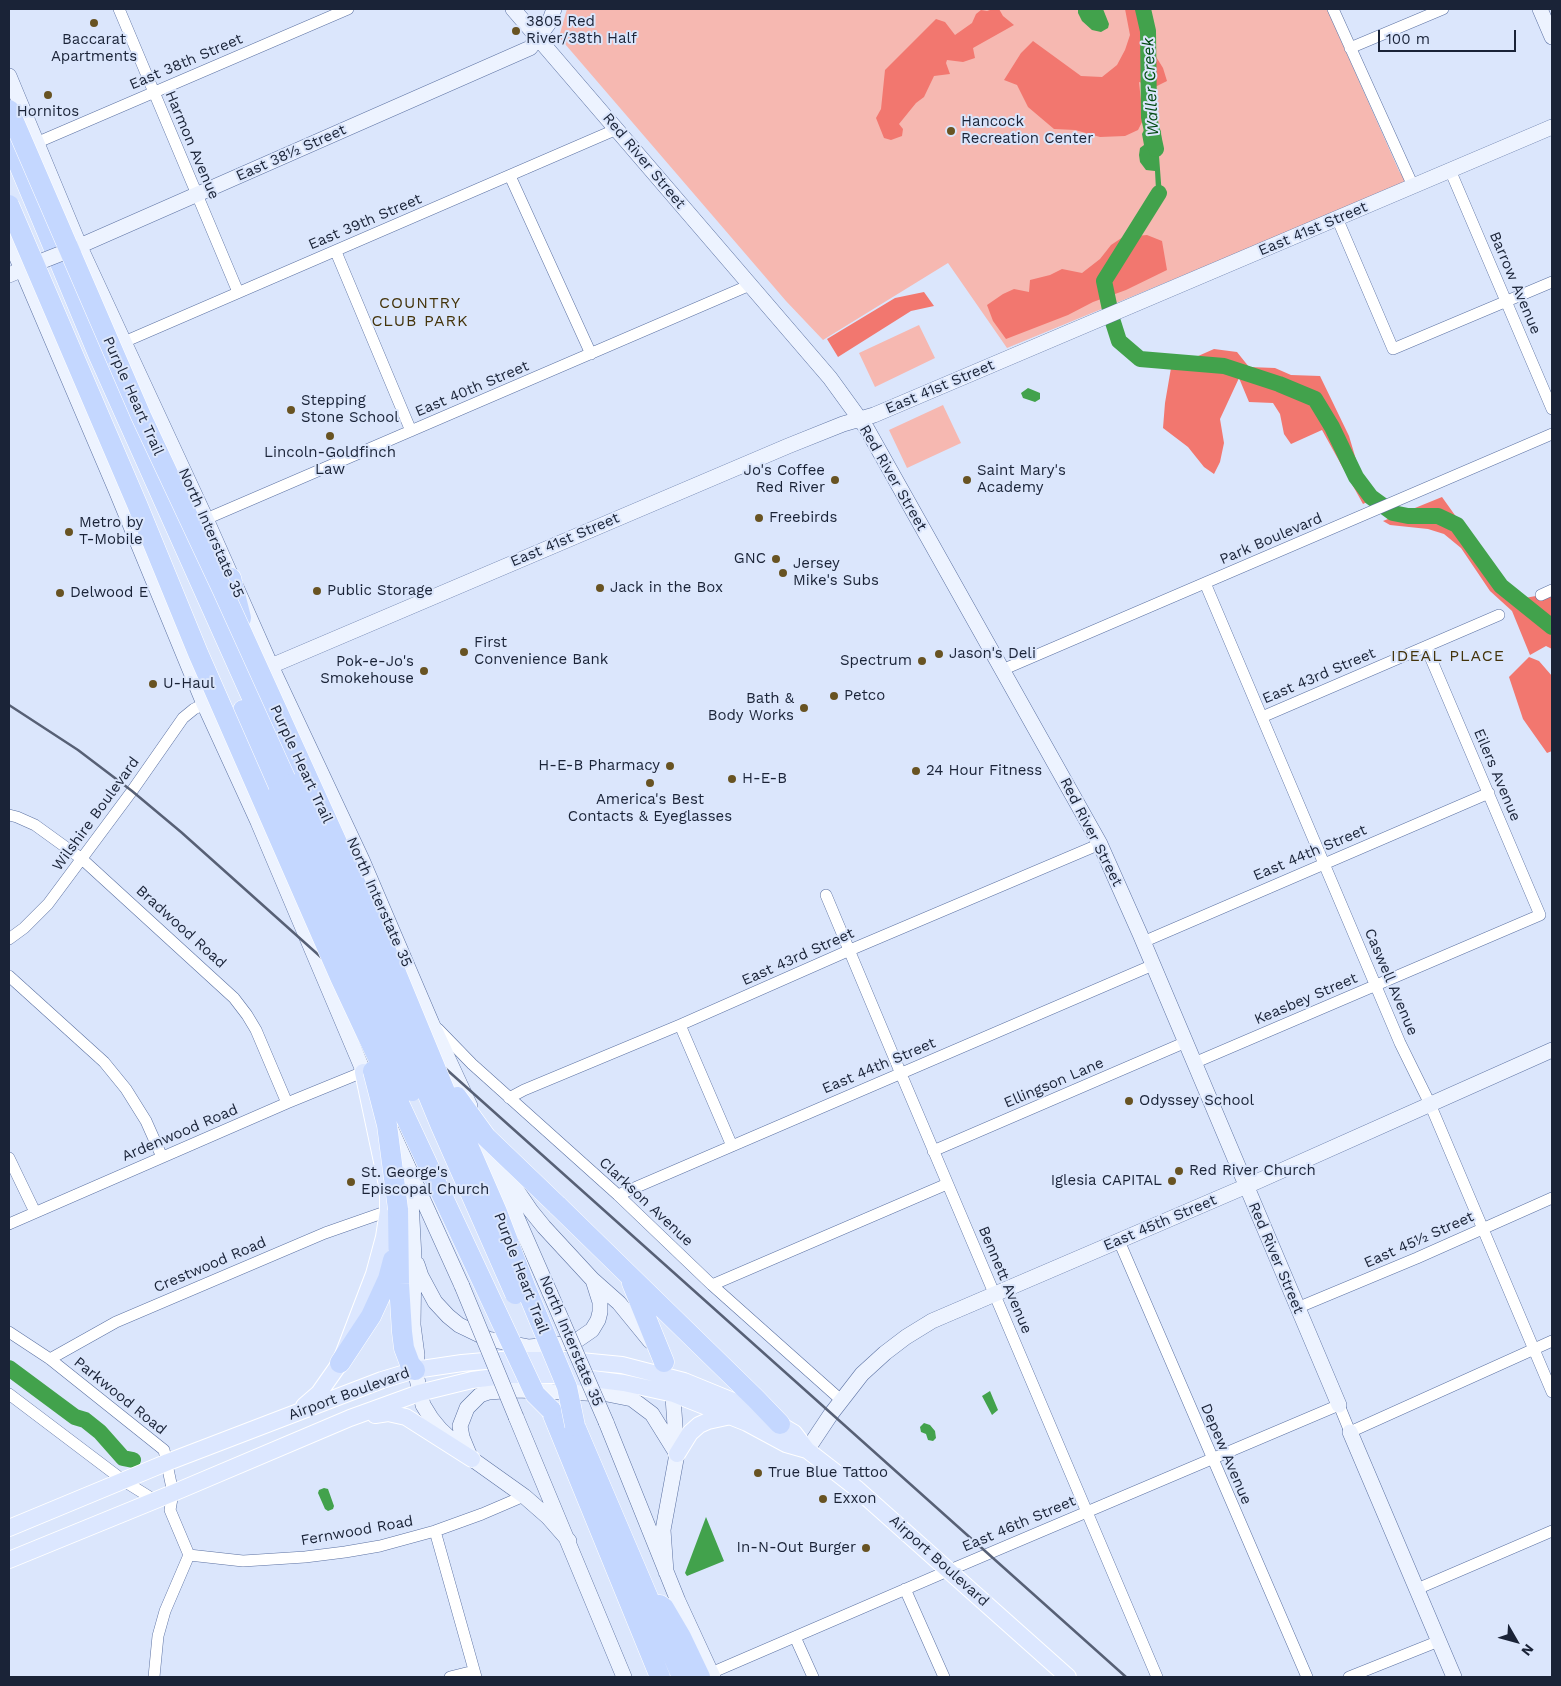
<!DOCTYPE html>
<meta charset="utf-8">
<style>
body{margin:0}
#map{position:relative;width:1561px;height:1686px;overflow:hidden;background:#dbe6fc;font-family:"Work Sans",sans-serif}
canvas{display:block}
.frame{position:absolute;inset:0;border:10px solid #1a2337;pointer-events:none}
.north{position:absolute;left:1491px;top:1616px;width:50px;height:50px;-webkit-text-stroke:4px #dbe6fc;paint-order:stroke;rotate:128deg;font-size:14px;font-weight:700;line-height:20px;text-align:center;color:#1a2337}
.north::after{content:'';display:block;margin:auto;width:18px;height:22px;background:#1a2337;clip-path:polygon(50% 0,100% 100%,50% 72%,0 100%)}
.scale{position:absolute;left:1378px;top:30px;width:138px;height:22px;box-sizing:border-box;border:2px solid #1a2337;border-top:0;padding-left:6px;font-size:15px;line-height:18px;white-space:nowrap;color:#1a2337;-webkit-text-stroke:4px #dbe6fc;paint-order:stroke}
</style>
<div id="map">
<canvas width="1561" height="1686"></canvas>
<div class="frame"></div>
<div class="north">N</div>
<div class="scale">100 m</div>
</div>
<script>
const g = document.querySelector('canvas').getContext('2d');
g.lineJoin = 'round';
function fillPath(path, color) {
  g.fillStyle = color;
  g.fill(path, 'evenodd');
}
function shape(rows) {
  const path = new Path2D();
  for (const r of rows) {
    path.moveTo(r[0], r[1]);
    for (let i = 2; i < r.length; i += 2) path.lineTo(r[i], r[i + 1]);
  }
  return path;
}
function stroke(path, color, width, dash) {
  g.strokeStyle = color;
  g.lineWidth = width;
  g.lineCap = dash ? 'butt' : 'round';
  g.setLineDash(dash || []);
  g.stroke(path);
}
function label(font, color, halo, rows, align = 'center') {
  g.font = font + ' "Work Sans",sans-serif';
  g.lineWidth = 4;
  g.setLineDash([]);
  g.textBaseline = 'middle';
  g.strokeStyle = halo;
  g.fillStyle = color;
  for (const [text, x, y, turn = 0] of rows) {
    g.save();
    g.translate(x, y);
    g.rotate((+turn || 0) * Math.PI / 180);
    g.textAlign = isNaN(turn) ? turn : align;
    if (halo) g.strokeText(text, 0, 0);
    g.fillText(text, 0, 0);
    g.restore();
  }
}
fillPath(shape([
 [567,9,1327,9,1399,171,1404,178,1404,183,1400,186,1007,348,948,263,823,340,786,301,559,37],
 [919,325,935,358,875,387,859,353],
 [943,405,961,443,907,468,889,430]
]), '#f6b8b1');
fillPath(shape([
 [993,9,999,9,1003,16,1014,25,973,48,975,58,963,62,947,60,946,63,950,74,934,76,924,97,916,103,899,124,903,129,902,136,891,140,884,138,876,118,881,109,885,70,936,19,945,22,955,35,972,23,976,14,981,10,987,11],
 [1125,9,1149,9,1155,55,1163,68,1167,81,1155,87,1139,82,1143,120,1138,130,1125,136,1100,137,1075,130,1054,129,1028,107,1017,85,1004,80,1021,53,1033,41,1081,76,1102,77,1117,65,1125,50,1130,35],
 [1147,235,1162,241,1167,270,1126,290,1093,302,1068,315,1006,339,993,321,987,305,1003,294,1014,289,1029,292,1030,280,1050,275,1062,269,1082,273,1100,259,1111,245,1123,237],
 [924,292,934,306,911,311,838,357,827,339,895,298],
 [1214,349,1237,352,1249,367,1275,368,1291,375,1320,376,1349,436,1360,473,1379,496,1363,504,1322,430,1291,444,1284,434,1280,414,1273,403,1249,402,1239,378,1220,419,1224,443,1220,462,1214,474,1204,467,1188,447,1163,428,1165,403,1171,368],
 [1442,497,1499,577,1525,598,1552,593,1552,649,1546,646,1530,655,1512,611,1490,591,1461,548,1444,534,1428,529,1390,525,1383,521],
 [1529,657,1539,661,1552,676,1552,751,1547,753,1523,719,1509,677]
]), '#f2776f');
fillPath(shape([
 [1078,9,1103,9,1109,24,1108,28,1101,32,1092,30,1082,21,1078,13],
 [1155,127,1160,129,1161,132,1162,151,1159,156,1162,196,1157,210,1152,215,1148,214,1147,209,1148,204,1156,190,1155,171,1146,170,1140,162,1139,155,1140,148,1144,145,1142,134,1144,130],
 [1028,388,1040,393,1040,399,1035,402,1023,398,1021,393],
 [990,1391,998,1410,992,1415,982,1396],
 [924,1423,930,1425,935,1431,936,1438,933,1441,928,1440,926,1434,921,1432,920,1427],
 [324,1488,328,1489,334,1506,333,1509,328,1511,325,1509,318,1493,319,1490],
 [706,1517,724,1561,687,1576,685,1573]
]), '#42a24c');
stroke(shape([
 [1143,9,1148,31,1149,117,1156,149],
 [1159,193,1104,281,1112,319,1119,341,1140,359,1224,366,1279,384,1315,399,1332,427,1356,477,1371,497,1393,513,1408,516,1438,516,1457,525,1501,586,1552,627],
 [9,1368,75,1417,85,1420,100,1432,123,1458,133,1460]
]), '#42a24c', 16);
const street = shape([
 [119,9,238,292],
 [1333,9,1413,186],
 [1350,48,1443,9],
 [36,143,348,9],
 [1450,170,1552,409],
 [510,176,591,354],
 [1337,218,1393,349,1552,282],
 [336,252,411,431],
 [124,342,617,129],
 [206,519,750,285],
 [1205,583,1400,1043,1430,1104,1552,1392],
 [1541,595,1552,590],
 [1002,670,1552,434],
 [1262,717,1499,615],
 [9,815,17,817,35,825,82,859,234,998,247,1015,256,1030,287,1103],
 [826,895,904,1081,1157,1677],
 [9,939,24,928,48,904,132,791,183,718,194,709,204,704],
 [1143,942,1489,793],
 [9,976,104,1062,126,1089,146,1121,162,1157],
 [680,1025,732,1146],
 [438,1029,472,1064,618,1195,712,1285,841,1400],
 [1194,1063,1540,915,1426,647],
 [509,1098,524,1090,680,1025,850,950,1100,844],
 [933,1151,1186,1042],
 [9,1158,35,1212],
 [618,1195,1153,965],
 [9,1224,287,1103,363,1072],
 [1119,1241,1307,1677],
 [712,1285,947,1184],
 [1297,1308,1417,1258,1552,1198],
 [9,1332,50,1359,164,1450,173,1493,170,1510,189,1555,165,1611,158,1636,154,1677],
 [50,1359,116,1322,325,1233,388,1211],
 [9,1394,124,1481,156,1501],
 [435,1531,476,1677],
 [189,1555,243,1561,305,1557,345,1552,380,1546,435,1531,482,1514,524,1496],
 [905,1589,944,1677],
 [1417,1589,1552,1531],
 [795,1637,813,1677],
 [711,1673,950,1570,1339,1405,1350,1432,1552,1341],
 [450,1677,474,1671],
 [1349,1677,1439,1641]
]);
const secondary = shape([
 [513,9,830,378,867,429,1100,844,1140,934,1339,1405],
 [1540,9,1552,37],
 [9,76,80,247,206,519,271,666,362,860,432,1024,470,1106],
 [9,239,116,490,204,704,258,822,368,1082],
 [75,248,530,48,549,23,554,9],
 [9,275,30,266],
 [271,666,788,446,843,424,874,415,1552,127],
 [391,1129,462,1286],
 [485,1140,507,1195,550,1293],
 [505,1173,531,1211,544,1227,592,1279,619,1303,650,1341],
 [410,1182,414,1258,413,1325,417,1355,415,1370,423,1405,431,1418,440,1429,472,1459,524,1496,548,1517,569,1541],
 [417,1264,421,1276,435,1302,448,1316,459,1325,488,1339,529,1347,561,1344,579,1339,592,1330,598,1320,600,1312,600,1302,593,1280],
 [516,1417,624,1677],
 [606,1422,678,1601,713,1677],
 [1350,1432,1454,1677],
 [807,1450,831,1414,862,1374,885,1353,906,1337,932,1321,1256,1182,1552,1050],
 [469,1454,462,1437,460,1426,467,1408,480,1395,489,1392,517,1390,607,1394,632,1399,652,1414,675,1451],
 [666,1572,663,1530,677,1454,672,1383]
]);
const primary = shape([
 [304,1406,319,1393,340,1363,374,1274,384,1237,388,1211,388,1190,363,1072],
 [375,1415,388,1413,406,1417,472,1459],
 [677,1454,690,1433,699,1425,708,1421,731,1416],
 [9,1528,168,1462,382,1380,415,1370,462,1363,496,1360,570,1360,622,1365,684,1381,755,1410,794,1433,807,1450,856,1488,1068,1677],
 [9,1560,173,1493,350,1418,419,1393,472,1380,510,1375,561,1375,624,1383,674,1394,747,1423,786,1444,807,1450]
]);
const highway = shape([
 [9,141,98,354,253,700,280,755,292,784],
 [231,578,241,618],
 [243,710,279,791],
 [557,1205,756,1399,780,1424],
 [398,1209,399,1284,402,1332,404,1348,410,1364,415,1370],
 [632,1283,664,1362],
 [340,1363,371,1316,388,1279,393,1260],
 [551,1410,660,1677],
 [575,1426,682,1677],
 [660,1605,664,1608,681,1637,700,1677]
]);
stroke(street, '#5b71a2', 12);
stroke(secondary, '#5b71a2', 16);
stroke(primary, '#fff', 18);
stroke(highway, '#fff', 21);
stroke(street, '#fff', 11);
stroke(secondary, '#edf3ff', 15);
stroke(primary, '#dce7ff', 16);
stroke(highway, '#c4d7ff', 20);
stroke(shape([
 [9,705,78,750,132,791,181,832,1126,1677]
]), '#576075', 2.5);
const secondaryBridge = shape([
 [32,265,75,248],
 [462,1286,516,1417],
 [550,1293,606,1422]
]);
const highwayBridge = shape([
 [9,110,141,416,223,591,397,975,451,1106,497,1212,525,1286,567,1387,575,1426],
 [9,205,137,504,198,653,340,977,535,1394,551,1410],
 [292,784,395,1015,440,1124,515,1294],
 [279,791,412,1091],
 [373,1071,387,1125,398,1209],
 [457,1097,486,1137,557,1205]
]);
stroke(secondaryBridge, '#5b71a2', 16, []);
stroke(highwayBridge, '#fff', 21, []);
stroke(secondaryBridge, '#edf3ff', 15);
stroke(highwayBridge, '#c4d7ff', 20);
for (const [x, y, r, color] of [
 [94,23,5,"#685322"],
 [516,31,5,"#685322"],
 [48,95,5,"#685322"],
 [951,131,5,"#685322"],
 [291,410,5,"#685322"],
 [330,436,5,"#685322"],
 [835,480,5,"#685322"],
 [967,480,5,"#685322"],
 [759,518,5,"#685322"],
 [69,532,5,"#685322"],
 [776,559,5,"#685322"],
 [783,573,5,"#685322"],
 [600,588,5,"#685322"],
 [317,591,5,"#685322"],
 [60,593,5,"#685322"],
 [464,652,5,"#685322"],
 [939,654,5,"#685322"],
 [922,661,5,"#685322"],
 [424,671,5,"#685322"],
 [153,684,5,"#685322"],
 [834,696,5,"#685322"],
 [804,708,5,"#685322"],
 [670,766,5,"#685322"],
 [916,771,5,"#685322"],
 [732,779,5,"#685322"],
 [650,783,5,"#685322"],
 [1129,1101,5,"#685322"],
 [1179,1171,5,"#685322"],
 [1172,1181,5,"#685322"],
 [351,1182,5,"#685322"],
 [758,1473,5,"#685322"],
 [823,1499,5,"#685322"],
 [866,1548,5,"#685322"]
]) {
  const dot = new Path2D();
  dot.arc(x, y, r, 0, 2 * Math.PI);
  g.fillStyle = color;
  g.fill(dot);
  stroke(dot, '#dbe6fc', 2);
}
label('15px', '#1a2337', '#dbe6fc', [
 ["3805 Red",526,22],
 ["River/38th Half",526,39],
 ["Baccarat",94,40,"center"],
 ["Apartments",94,57,"center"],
 ["Hornitos",48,112,"center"],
 ["Hancock",961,122],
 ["Recreation Center",961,139],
 ["Stepping",301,401],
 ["Stone School",301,418],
 ["Lincoln-Goldfinch",330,453,"center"],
 ["Law",330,470,"center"],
 ["Jo's Coffee",825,471,"right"],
 ["Red River",825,488,"right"],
 ["Saint Mary's",977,471],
 ["Academy",977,488],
 ["Freebirds",769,518],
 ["Metro by",79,523],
 ["T-Mobile",79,540],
 ["GNC",766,559,"right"],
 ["Jersey",793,564],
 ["Mike's Subs",793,581],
 ["Jack in the Box",610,588],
 ["Public Storage",327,591],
 ["Delwood E",70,593],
 ["First",474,643],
 ["Convenience Bank",474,660],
 ["Jason's Deli",949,654],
 ["Spectrum",912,661,"right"],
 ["Pok-e-Jo's",414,662,"right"],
 ["Smokehouse",414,679,"right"],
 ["U-Haul",163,684],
 ["Petco",844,696],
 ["Bath &",794,699,"right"],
 ["Body Works",794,716,"right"],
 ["H-E-B Pharmacy",660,766,"right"],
 ["24 Hour Fitness",926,771],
 ["H-E-B",742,779],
 ["America's Best",650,800,"center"],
 ["Contacts & Eyeglasses",650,817,"center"],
 ["Odyssey School",1139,1101],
 ["Red River Church",1189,1171],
 ["St. George's",361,1173],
 ["Episcopal Church",361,1190],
 ["Iglesia CAPITAL",1162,1181,"right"],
 ["True Blue Tattoo",768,1473],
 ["Exxon",833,1499],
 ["In-N-Out Burger",856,1548,"right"]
], 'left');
label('15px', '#1a2337', '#dbe6fc', [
 ["East 38th Street",186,62,-23],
 ["Harmon Avenue",192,145,67],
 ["East 38½ Street",291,153,-24],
 ["Red River Street",644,161,50],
 ["East 39th Street",365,222,-23],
 ["East 41st Street",1313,229,-23],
 ["Barrow Avenue",1515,283,67],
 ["East 41st Street",940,387,-23],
 ["East 40th Street",472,389,-23],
 ["Purple Heart Trail",133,396,66],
 ["Red River Street",893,478,60],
 ["North Interstate 35",211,533,66],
 ["Park Boulevard",1271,539,-23],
 ["East 41st Street",565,540,-23],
 ["East 43rd Street",1319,676,-23],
 ["Purple Heart Trail",301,764,65],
 ["Eilers Avenue",1497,775,67],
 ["Wilshire Boulevard",96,814,-54],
 ["Red River Street",1091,832,63],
 ["East 44th Street",1310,853,-23],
 ["North Interstate 35",379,902,66],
 ["Bradwood Road",181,927,42],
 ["East 43rd Street",798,957,-24],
 ["Caswell Avenue",1391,982,67],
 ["Keasbey Street",1306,999,-23],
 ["East 44th Street",879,1066,-23],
 ["Ellingson Lane",1054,1083,-23],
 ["Ardenwood Road",180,1133,-23],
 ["Clarkson Avenue",646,1202,43],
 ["East 45th Street",1160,1223,-23],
 ["East 45½ Street",1419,1240,-24],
 ["Red River Street",1276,1258,67],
 ["Crestwood Road",210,1265,-23],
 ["Purple Heart Trail",521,1273,69],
 ["Bennett Avenue",1005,1280,67],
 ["North Interstate 35",571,1341,67],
 ["Airport Boulevard",349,1394,-20],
 ["Parkwood Road",120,1396,39],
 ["Depew Avenue",1226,1454,67],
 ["East 46th Street",1019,1524,-23],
 ["Fernwood Road",357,1531,-10],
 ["Airport Boulevard",939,1561,42]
]);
label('italic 16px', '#004910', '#dbe6fc', [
 ["Waller Creek",1151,87,-93]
]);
g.letterSpacing = '1px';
label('16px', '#44340b', '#dbe6fc', [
 ["COUNTRY",420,303],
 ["CLUB PARK",420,321],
 ["IDEAL PLACE",1448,656]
]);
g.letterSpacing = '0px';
</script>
